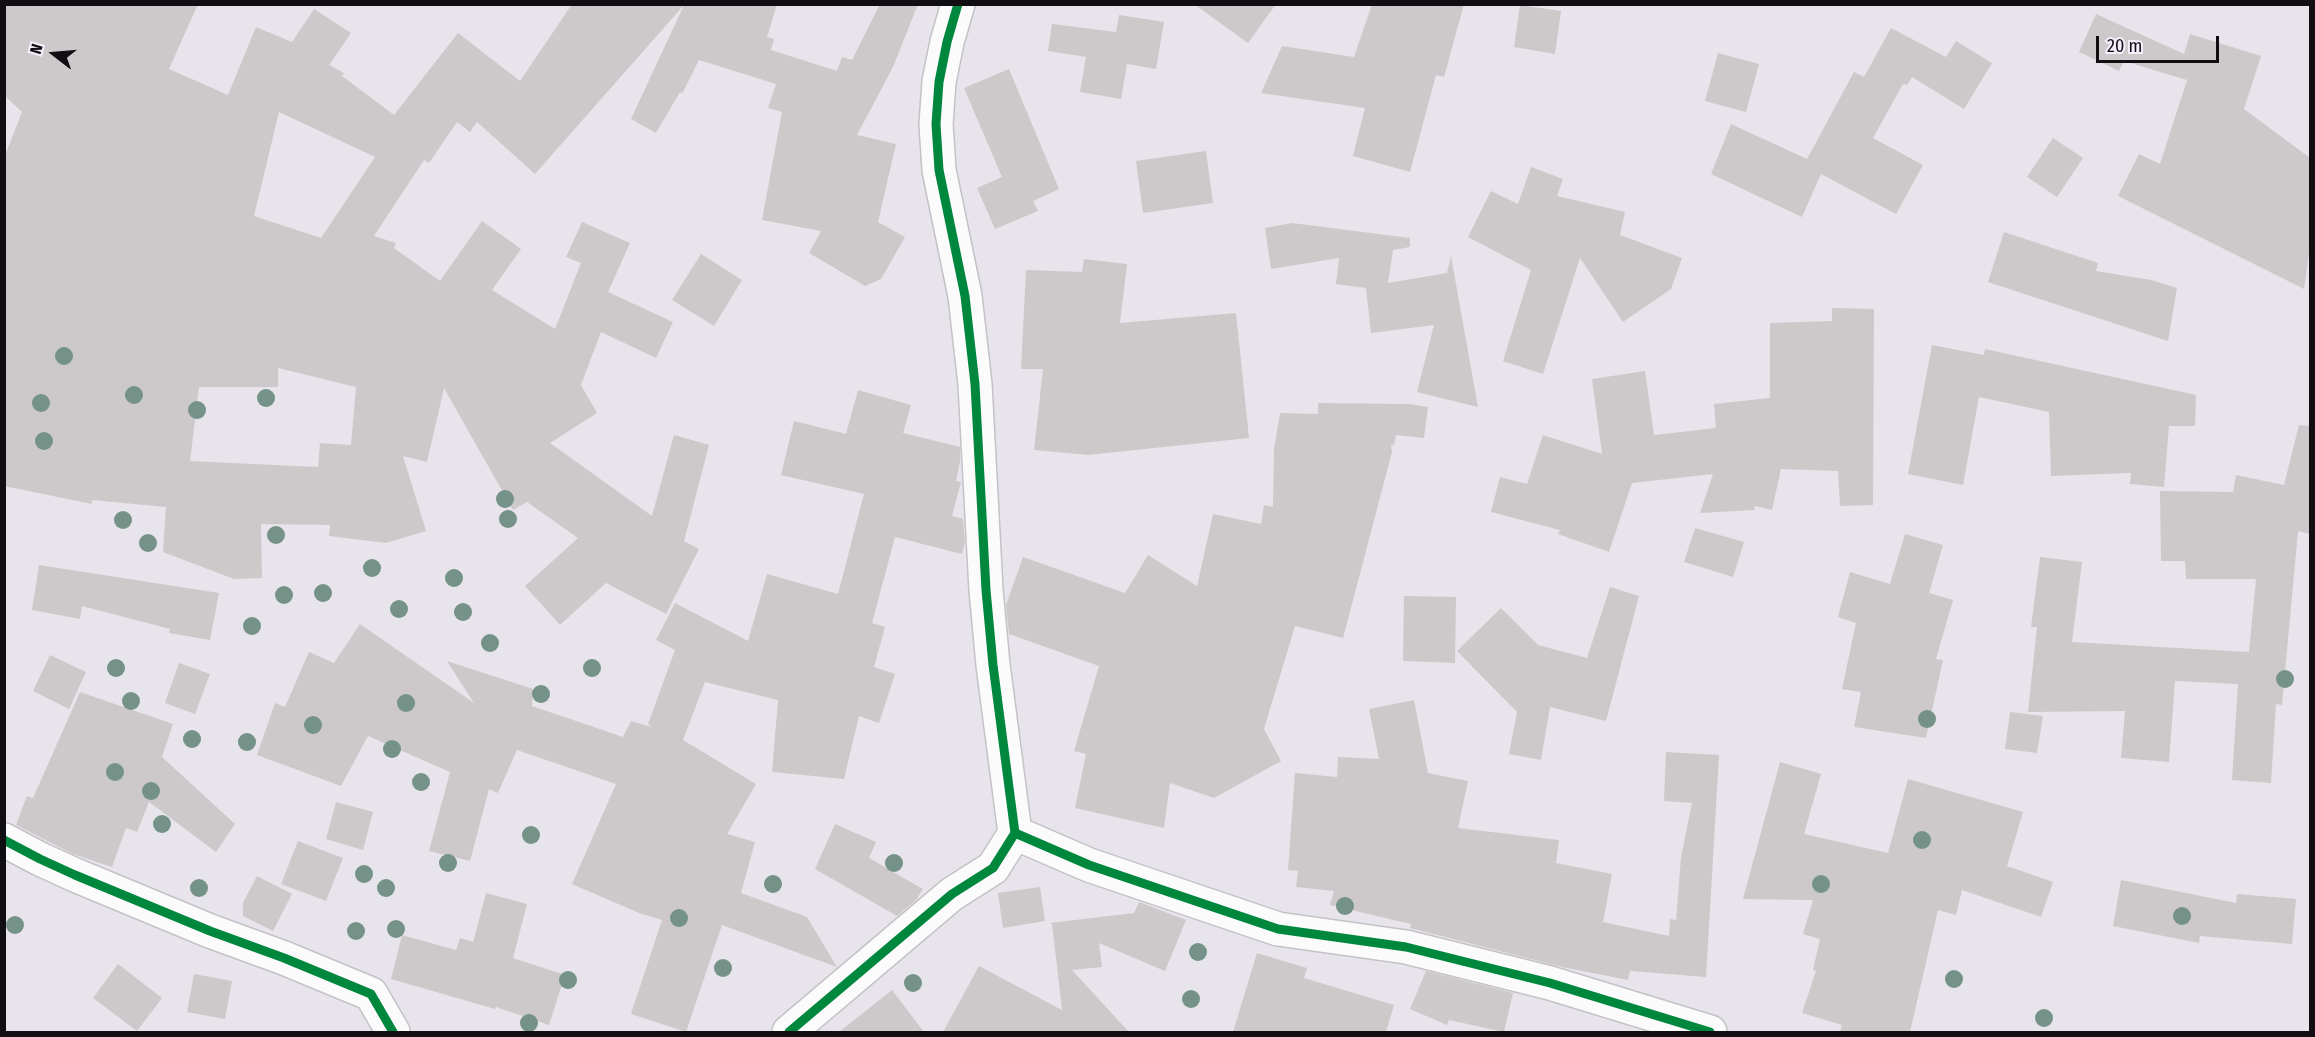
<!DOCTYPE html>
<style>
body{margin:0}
#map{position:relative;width:2315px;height:1037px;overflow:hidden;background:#e8e4eb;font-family:"Fira Sans Condensed",sans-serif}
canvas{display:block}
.frame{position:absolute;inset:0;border:6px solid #100e12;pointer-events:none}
.north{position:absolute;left:24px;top:24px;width:60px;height:60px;-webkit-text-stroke:4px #f6eefc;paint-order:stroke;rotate:286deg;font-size:16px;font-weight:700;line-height:24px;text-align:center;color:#100e12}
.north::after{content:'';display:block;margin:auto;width:21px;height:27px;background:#100e12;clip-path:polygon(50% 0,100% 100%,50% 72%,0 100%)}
.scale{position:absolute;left:2096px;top:36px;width:123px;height:27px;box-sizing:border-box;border:3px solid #100e12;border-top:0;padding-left:8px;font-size:18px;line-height:21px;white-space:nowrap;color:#100e12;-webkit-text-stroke:4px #f6eefc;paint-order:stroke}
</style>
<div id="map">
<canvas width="2315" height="1037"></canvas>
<div class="frame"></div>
<div class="north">N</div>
<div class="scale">20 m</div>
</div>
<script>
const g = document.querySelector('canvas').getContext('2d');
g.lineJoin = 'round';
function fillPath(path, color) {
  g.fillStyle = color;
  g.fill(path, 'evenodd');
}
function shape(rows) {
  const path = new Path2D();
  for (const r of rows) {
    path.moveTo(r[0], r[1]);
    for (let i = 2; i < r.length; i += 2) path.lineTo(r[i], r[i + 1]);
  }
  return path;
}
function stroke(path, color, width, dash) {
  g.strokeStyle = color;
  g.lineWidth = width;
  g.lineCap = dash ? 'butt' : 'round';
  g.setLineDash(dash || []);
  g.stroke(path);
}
fillPath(shape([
 [4,4,198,4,169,69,228,95,256,27,292,42,314,9,351,33,329,65,344,73,342,76,394,115,458,33,520,81,572,4,777,4,767,37,774,39,771,50,837,71,842,57,852,60,880,4,918,4,893,67,857,135,896,144,878,222,905,237,881,279,865,286,809,253,821,231,762,220,782,112,768,108,776,84,699,60,682,94,680,92,656,133,631,119,684,5,535,174,477,122,470,132,457,122,429,163,424,160,374,236,396,243,394,248,440,281,482,221,521,249,492,290,555,329,581,263,566,257,582,222,630,243,608,292,673,322,656,358,601,332,581,385,597,413,550,443,652,516,674,435,709,445,684,541,699,549,666,614,606,583,560,625,525,586,578,538,527,502,513,510,444,388,427,462,403,456,426,531,386,543,329,536,330,525,261,524,262,578,234,579,163,552,166,507,92,500,92,504,4,486,4,158,22,112,4,95],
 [279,112,375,157,321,238,254,216],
 [278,368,356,387,351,445,320,443,318,467,190,461,199,387,278,387],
 [1194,4,1276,4,1248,43],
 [1372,4,1464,4,1444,77,1436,75,1410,172,1353,156,1365,108,1261,93,1282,46,1354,57],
 [1520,5,1561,11,1555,54,1514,47],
 [2096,14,2184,54,2190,34,2261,56,2244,109,2310,158,2310,247,2304,289,2118,196,2139,154,2160,164,2187,80,2124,61,2119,71,2079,52],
 [1119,15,1164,22,1156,69,1127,64,1121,99,1080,92,1086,57,1048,51,1052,24,1116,32],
 [1891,28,1946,57,1956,41,1992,63,1964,109,1912,77,1907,85,1903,84,1873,138,1923,165,1896,214,1821,174,1802,217,1711,174,1731,124,1807,159,1854,72,1864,77],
 [1718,53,1759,64,1746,112,1705,101],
 [1009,69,1059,189,1033,201,1038,211,995,229,977,188,1002,177,964,88],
 [2053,138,2083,158,2057,197,2027,177],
 [1206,151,1213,203,1143,213,1136,161],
 [1531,167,1563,179,1557,196,1625,212,1620,235,1682,258,1671,289,1623,322,1580,258,1543,374,1503,361,1531,270,1468,237,1491,191,1518,204],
 [1292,223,1410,238,1410,247,1393,250,1388,283,1447,273,1451,256,1478,407,1417,392,1434,325,1371,333,1366,288,1336,284,1339,258,1271,269,1265,228],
 [2004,232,2098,263,2096,271,2151,280,2177,288,2168,341,1988,282],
 [701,254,742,280,714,326,672,300],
 [1084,259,1127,264,1120,323,1236,313,1249,438,1088,455,1034,450,1043,369,1021,369,1026,270,1082,272],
 [1832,308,1874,309,1873,505,1840,506,1838,471,1781,469,1772,510,1755,506,1754,510,1700,513,1713,474,1632,483,1609,552,1558,534,1560,530,1491,512,1500,477,1527,484,1543,435,1602,454,1592,379,1645,371,1654,435,1716,428,1714,404,1770,398,1770,323,1832,321],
 [1932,345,1984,355,1985,349,2196,395,2195,426,2169,426,2164,487,2130,484,2131,473,2051,476,2049,412,1979,397,1963,485,1908,474],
 [858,390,911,405,903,433,960,447,960,461,956,481,961,482,952,516,963,519,965,542,962,554,895,537,872,623,885,627,874,667,895,674,879,723,859,716,844,779,772,772,778,700,705,682,683,740,756,784,727,834,755,842,741,893,807,917,837,967,722,925,686,1032,631,1014,662,920,639,913,572,884,616,784,517,750,498,793,489,789,470,861,429,851,450,772,368,736,341,786,257,755,275,703,285,707,309,652,334,663,360,624,474,703,447,661,533,689,532,706,623,737,631,721,651,727,648,724,675,650,656,640,675,603,748,641,767,574,838,594,864,494,781,475,794,421,846,434],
 [1318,403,1409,404,1428,407,1424,438,1396,435,1394,445,1391,444,1392,452,1343,638,1295,626,1264,729,1281,761,1214,798,1170,783,1164,828,1075,808,1086,754,1074,751,1099,666,1009,634,1006,605,1023,557,1125,593,1148,555,1197,586,1213,514,1261,524,1264,505,1273,507,1274,449,1280,413,1318,414],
 [2299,425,2310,426,2310,534,2298,531,2282,705,2276,704,2271,783,2232,780,2238,684,2175,681,2169,762,2121,758,2125,711,2028,712,2037,627,2031,627,2040,557,2082,562,2072,642,2249,652,2256,579,2186,579,2185,561,2161,561,2160,491,2233,492,2236,475,2284,485],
 [1695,528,1744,542,1733,577,1684,562],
 [1905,534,1943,545,1929,593,1953,600,1936,659,1943,660,1926,738,1854,727,1861,692,1842,689,1856,623,1838,617,1850,572,1890,584],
 [39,565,219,593,210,640,169,633,170,629,82,606,80,619,32,610],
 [1610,587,1639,596,1606,721,1550,707,1541,760,1509,754,1517,712,1457,651,1501,608,1538,645,1587,658],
 [1404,596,1456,597,1455,663,1403,661],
 [50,655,86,672,69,709,33,691],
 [179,663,210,674,195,714,165,703],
 [80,692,173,724,162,757,235,824,216,852,149,802,137,832,126,828,112,867,73,854,16,825,27,796,33,798],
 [1414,700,1428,773,1468,781,1458,828,1559,840,1556,863,1612,874,1603,922,1669,936,1670,919,1676,920,1681,857,1692,803,1664,801,1666,752,1719,755,1706,977,1630,971,1628,980,1562,967,1410,928,1411,924,1330,905,1334,891,1296,887,1298,871,1288,870,1295,773,1337,777,1338,757,1379,759,1369,709],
 [2010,712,2043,716,2037,753,2005,749],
 [1780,762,1821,774,1804,834,1888,853,1908,779,2023,812,2007,866,2053,882,2041,917,1962,890,1956,915,1938,910,1910,1032,1840,1032,1842,1025,1802,1013,1816,971,1813,970,1820,939,1803,934,1813,900,1743,899],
 [336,802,373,812,363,850,326,839],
 [835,824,876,842,869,858,923,889,916,900,897,916,815,869],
 [298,841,343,858,326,901,281,884],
 [257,876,292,894,273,931,243,916,243,903],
 [2121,880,2236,903,2237,894,2296,899,2292,944,2200,936,2199,943,2113,926],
 [1040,887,1045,921,1003,928,998,893],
 [486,893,527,904,513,958,565,975,549,1025,496,1007,495,1009,391,979,402,935,456,950,460,938,473,942],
 [1139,902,1186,920,1165,971,1099,943,1102,967,1072,970,1129,1032,943,1032,979,966,1062,1010,1052,924,1050,923,1134,913],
 [1257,953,1307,968,1304,978,1394,1005,1386,1032,1233,1032],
 [118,964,162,998,137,1031,93,998],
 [1426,971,1513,993,1504,1032,1449,1020,1447,1025,1410,1009],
 [194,974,232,981,225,1019,187,1012],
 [892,990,924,1032,839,1032]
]), '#cdc8ca');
const street = shape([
 [1015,833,1089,865,1278,929,1406,947,1550,983,1710,1032],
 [4,840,40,859,75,875,210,931,284,958,371,994,393,1032],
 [789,1032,952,894,993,868,1015,833,993,665,986,590,975,384,965,296,939,170,936,124,939,82,947,42,958,4]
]);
stroke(street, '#c4c1c7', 36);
stroke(street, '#fcfbfc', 33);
stroke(shape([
 [1015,833,1089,865,1278,929,1406,947,1550,983,1710,1032],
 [4,840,40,859,75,875,210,931,284,958,371,994,393,1032],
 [789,1032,952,894,993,868,1015,833,993,665,986,590,975,384,965,296,939,170,936,124,939,82,947,42,958,4]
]), '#00873e', 9);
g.fillStyle = '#749287';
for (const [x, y] of [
 [64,356],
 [134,395],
 [266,398],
 [41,403],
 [197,410],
 [44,441],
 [505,499],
 [508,519],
 [123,520],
 [276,535],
 [148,543],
 [372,568],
 [454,578],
 [323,593],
 [284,595],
 [399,609],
 [463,612],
 [252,626],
 [490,643],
 [116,668],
 [592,668],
 [2285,679],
 [541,694],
 [131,701],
 [406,703],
 [1927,719],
 [313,725],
 [192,739],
 [247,742],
 [392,749],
 [115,772],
 [421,782],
 [151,791],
 [162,824],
 [531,835],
 [1922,840],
 [448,863],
 [894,863],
 [364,874],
 [773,884],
 [1821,884],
 [199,888],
 [386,888],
 [1345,906],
 [2182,916],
 [679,918],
 [15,925],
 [396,929],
 [356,931],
 [1198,952],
 [723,968],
 [1954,979],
 [568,980],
 [913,983],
 [1191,999],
 [2044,1018],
 [529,1023]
]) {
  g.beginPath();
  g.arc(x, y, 9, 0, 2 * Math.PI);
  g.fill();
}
</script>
